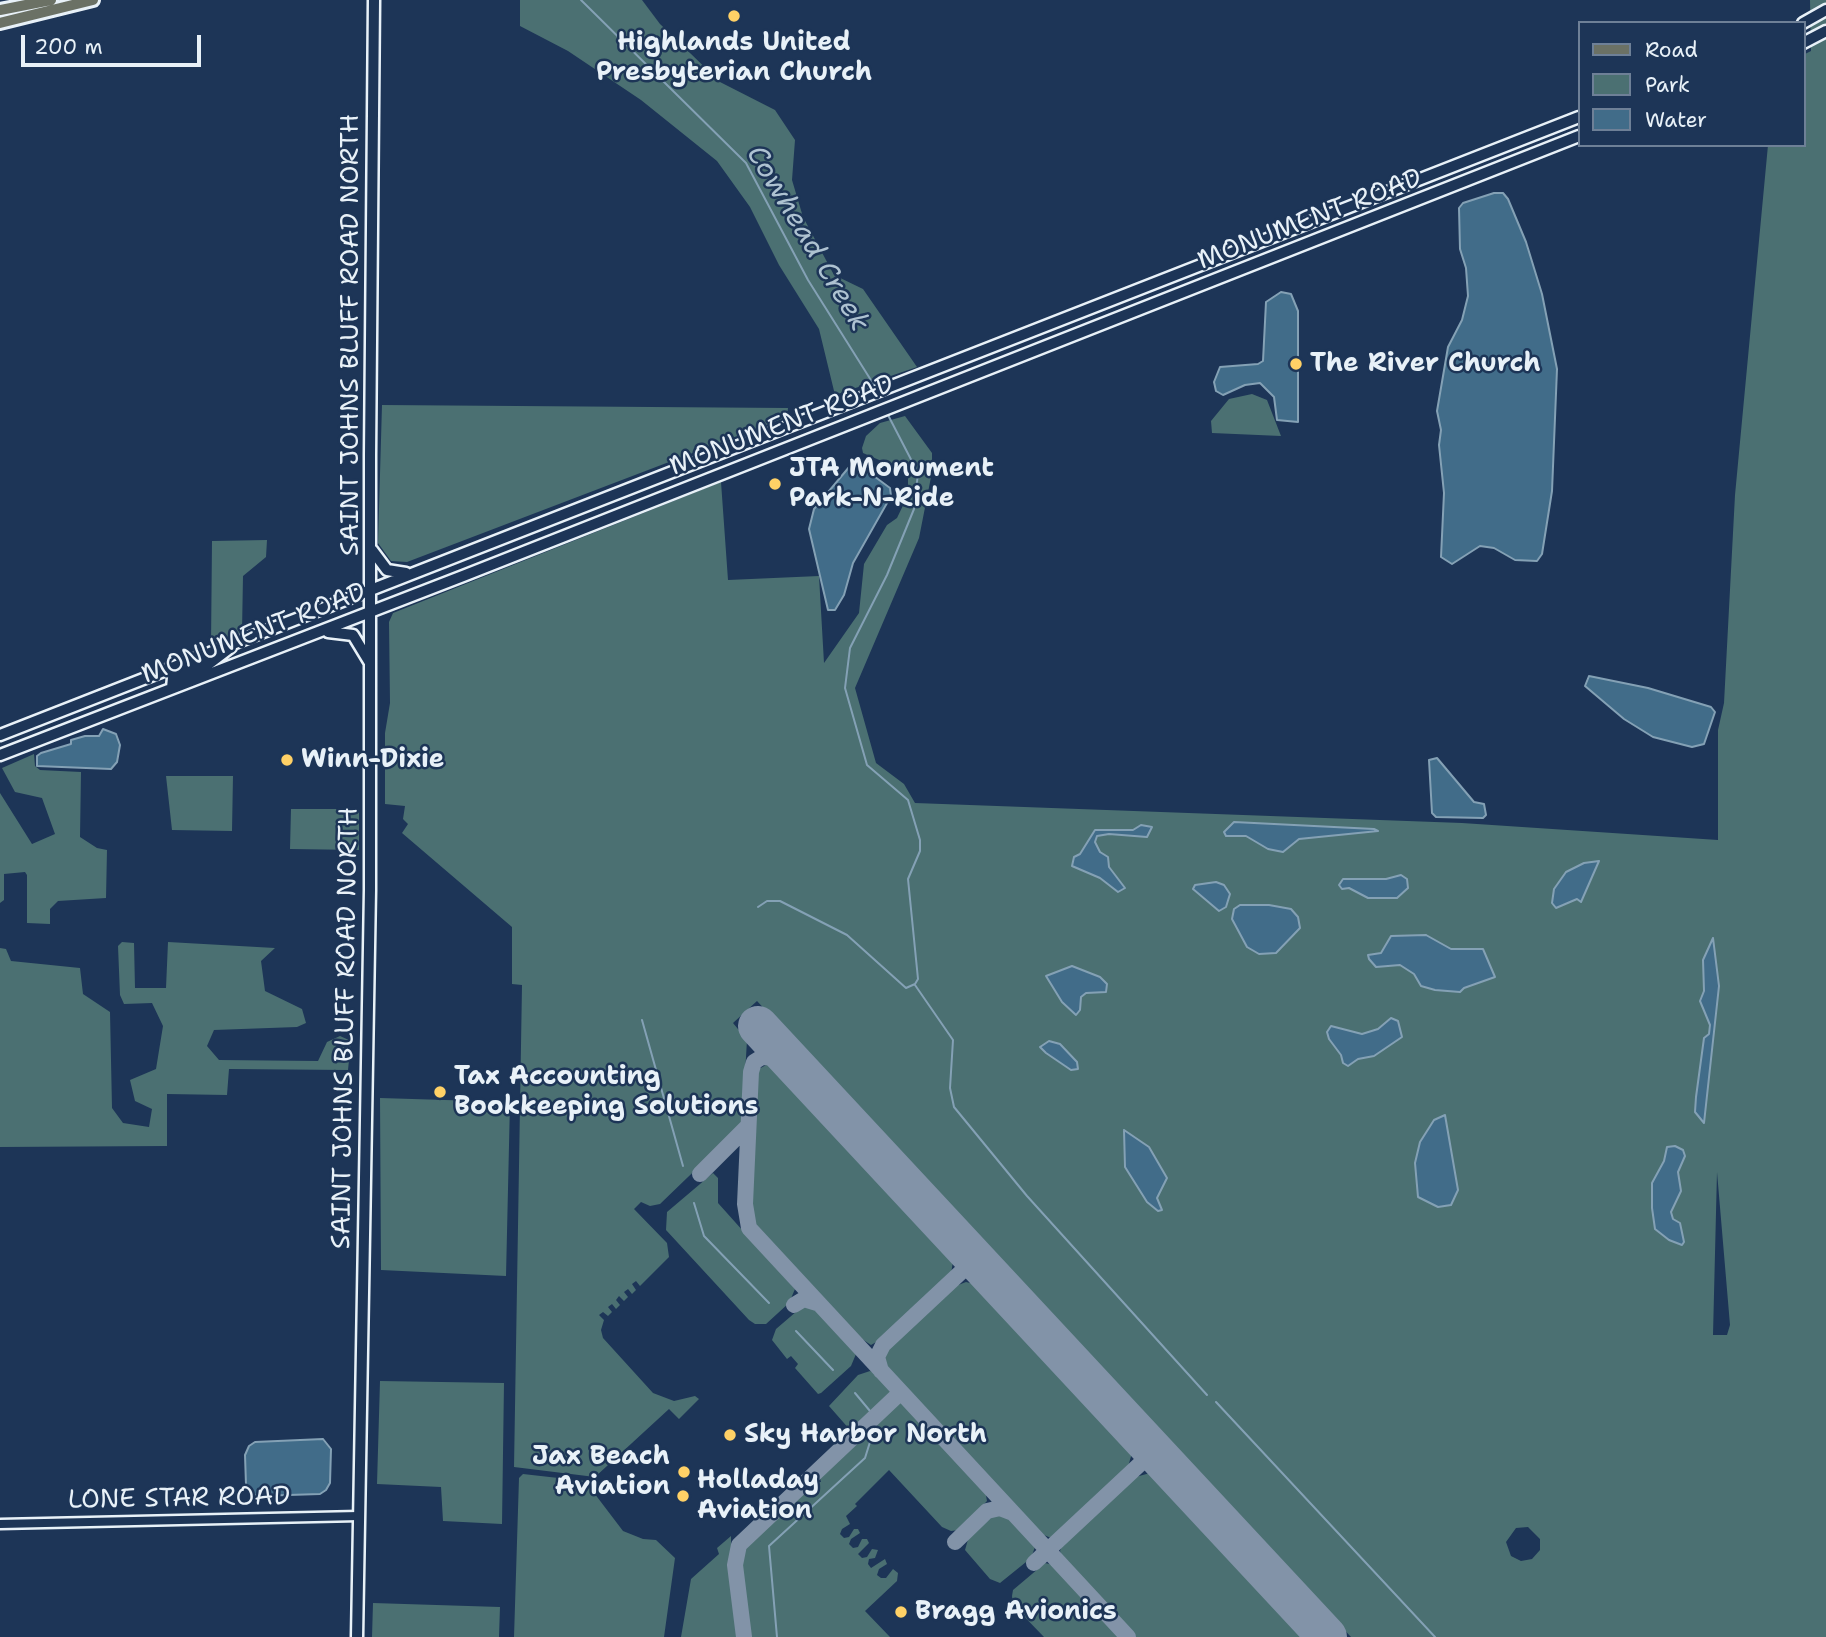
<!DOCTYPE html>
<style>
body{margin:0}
#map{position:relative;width:1826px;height:1637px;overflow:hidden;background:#1d3557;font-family:"Shantell Sans",sans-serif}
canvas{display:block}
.legend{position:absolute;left:1578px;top:21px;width:228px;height:126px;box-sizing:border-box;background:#1d3557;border:2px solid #6e8097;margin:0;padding:9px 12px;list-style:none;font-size:21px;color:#e8f1f8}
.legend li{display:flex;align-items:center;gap:14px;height:35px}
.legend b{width:35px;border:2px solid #6e8097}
.scale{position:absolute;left:21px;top:35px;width:180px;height:32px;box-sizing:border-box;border:4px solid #e8f1f8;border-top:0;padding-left:9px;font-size:21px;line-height:24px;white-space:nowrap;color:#e8f1f8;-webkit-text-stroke:5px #1d3557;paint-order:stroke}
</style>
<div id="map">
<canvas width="1826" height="1637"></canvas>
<ul class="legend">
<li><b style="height:9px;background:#6b7165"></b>Road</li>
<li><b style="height:19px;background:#4b7072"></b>Park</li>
<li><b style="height:19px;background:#416c89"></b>Water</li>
</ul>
<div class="scale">200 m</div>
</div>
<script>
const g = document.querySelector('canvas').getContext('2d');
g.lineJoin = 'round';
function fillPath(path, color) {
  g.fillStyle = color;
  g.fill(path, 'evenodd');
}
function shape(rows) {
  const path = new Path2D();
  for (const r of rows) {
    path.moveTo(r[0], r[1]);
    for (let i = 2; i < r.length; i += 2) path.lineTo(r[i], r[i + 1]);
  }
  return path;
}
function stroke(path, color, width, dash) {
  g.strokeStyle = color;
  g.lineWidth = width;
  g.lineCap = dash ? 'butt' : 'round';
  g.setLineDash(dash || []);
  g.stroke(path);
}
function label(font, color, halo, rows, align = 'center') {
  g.font = font + ' "Shantell Sans",sans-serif';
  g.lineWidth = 5;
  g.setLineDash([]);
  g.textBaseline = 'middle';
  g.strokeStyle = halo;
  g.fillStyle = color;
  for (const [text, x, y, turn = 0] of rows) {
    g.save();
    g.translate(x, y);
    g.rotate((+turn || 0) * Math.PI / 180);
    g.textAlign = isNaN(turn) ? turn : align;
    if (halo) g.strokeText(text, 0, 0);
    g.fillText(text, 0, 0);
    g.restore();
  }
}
fillPath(shape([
 [520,0,642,0,660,24,720,82,775,110,795,140,792,180,803,217,834,275,863,289,917,367,835,395,819,329,779,265,750,207,717,161,641,100,568,51,520,26],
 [1810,0,1826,0,1826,1637,1351,1637,757,1001,733,1023,747,1040,742,1125,660,1204,650,1206,641,1202,634,1209,667,1243,669,1257,640,1286,636,1281,632,1284,636,1290,632,1294,628,1289,624,1292,628,1297,624,1301,619,1296,616,1300,620,1305,616,1309,612,1304,608,1307,612,1312,608,1316,603,1312,599,1315,604,1320,601,1330,603,1338,653,1393,674,1401,695,1396,699,1399,679,1419,669,1409,595,1477,514,1467,522,985,512,984,512,927,402,833,408,824,403,819,405,806,385,804,385,733,390,703,389,622,393,613,721,482,728,580,819,576,824,663,859,613,864,564,887,525,897,518,908,495,908,478,900,469,863,453,862,448,866,436,880,423,905,416,932,453,932,472,919,538,855,688,876,763,904,784,915,803,1462,823,1718,840,1718,730,1724,703,1735,495,1768,145,1803,145,1803,55,1811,51],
 [1717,1172,1730,1325,1727,1335,1713,1335],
 [1528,1527,1540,1539,1540,1550,1532,1559,1521,1561,1511,1556,1506,1542,1516,1528],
 [1252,394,1267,400,1281,436,1212,433,1211,421,1229,399],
 [382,405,788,408,787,417,407,562,391,561,378,543],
 [267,540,266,557,243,576,242,632,211,645,212,541],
 [34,754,35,766,40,770,81,772,80,837,97,848,107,850,106,898,58,901,50,909,50,924,27,923,27,875,25,872,4,874,4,900,0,903,0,793,32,844,55,834,42,798,15,792,2,768],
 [166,776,233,776,232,831,172,830],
 [291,809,359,809,359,850,290,849],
 [122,942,134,943,135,988,166,988,168,942,275,948,261,961,265,991,302,1009,306,1023,297,1027,214,1030,207,1046,219,1060,318,1061,327,1042,340,1036,351,1041,348,1070,229,1069,227,1095,167,1094,167,1146,0,1147,0,948,6,949,11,961,80,968,83,994,110,1012,112,1108,123,1123,149,1127,152,1109,135,1101,130,1080,156,1069,163,1026,152,1003,124,1004,120,995,118,946],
 [768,1064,953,1261,951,1274,885,1337,871,1345,850,1331,752,1222,755,1071],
 [380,1098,510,1102,506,1276,381,1270],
 [713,1173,718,1178,718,1203,795,1289,789,1303,766,1324,755,1324,749,1320,666,1230,667,1212],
 [966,1282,974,1284,1132,1453,1127,1470,1051,1538,1037,1532,884,1364,884,1355,892,1344,953,1287],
 [804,1305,814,1307,856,1354,851,1366,821,1393,818,1394,795,1368,798,1364,791,1356,787,1359,772,1340,776,1329],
 [870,1371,877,1374,985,1490,987,1501,959,1530,951,1531,942,1527,889,1470,855,1504,857,1506,846,1516,850,1524,842,1529,840,1534,844,1538,849,1537,854,1529,858,1529,860,1533,851,1539,849,1544,853,1548,858,1547,862,1539,867,1539,869,1543,858,1554,862,1558,867,1557,872,1549,878,1550,875,1558,869,1559,868,1564,871,1568,885,1559,887,1564,879,1569,877,1575,881,1578,886,1578,893,1569,898,1573,897,1581,865,1611,890,1637,748,1637,739,1549,742,1534,760,1515,770,1525,816,1482,821,1482,819,1474,858,1439,829,1406,858,1375],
 [380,1381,504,1383,502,1524,443,1521,441,1487,377,1484],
 [1150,1473,1303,1637,1135,1637,1063,1559,1060,1551,1063,1542,1132,1478],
 [523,1474,585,1481,623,1531,643,1539,656,1540,675,1558,664,1637,514,1637,519,1478],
 [998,1512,1011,1517,1035,1547,1031,1558,1000,1583,990,1579,965,1550,969,1536],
 [731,1536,731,1566,739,1637,681,1637,691,1579,719,1554,717,1548],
 [1045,1563,1054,1565,1121,1637,1044,1637,1013,1605,1012,1596,1013,1590],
 [373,1603,500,1607,499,1637,372,1637]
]), '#4b7072');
const water = shape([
 [1494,193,1503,193,1508,199,1526,242,1542,294,1557,369,1552,491,1542,554,1537,561,1515,560,1494,548,1480,546,1452,564,1441,557,1444,493,1439,445,1441,430,1437,411,1448,347,1462,320,1468,296,1466,268,1460,249,1459,208,1463,203,1494,193],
 [1281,292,1291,294,1298,311,1298,422,1277,420,1274,397,1260,383,1245,385,1223,395,1216,391,1214,382,1220,367,1258,364,1263,361,1266,302,1281,292],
 [850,466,863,468,890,488,891,496,853,563,844,595,835,610,828,610,809,529,814,509,850,466],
 [1589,676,1648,688,1711,707,1715,712,1704,744,1692,747,1653,737,1624,719,1585,686,1589,676],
 [103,729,116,734,120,745,117,762,111,769,37,766,37,756,41,753,71,744,71,740,85,736,99,736,103,729],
 [1437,758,1474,802,1484,804,1486,815,1483,818,1436,817,1432,813,1429,760,1437,758],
 [1234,822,1374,829,1378,831,1299,839,1283,852,1268,849,1246,836,1226,836,1224,832,1234,822],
 [1141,825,1152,827,1147,837,1109,834,1097,836,1095,842,1100,852,1108,857,1109,867,1125,888,1118,892,1100,878,1072,866,1074,857,1080,854,1095,830,1133,830,1141,825],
 [1599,861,1581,902,1577,899,1556,908,1552,903,1554,889,1566,872,1584,863,1599,861],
 [1401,875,1407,879,1408,888,1397,898,1368,898,1349,888,1342,889,1339,885,1343,879,1386,879,1401,875],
 [1216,882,1224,885,1230,894,1226,907,1219,911,1193,889,1195,885,1216,882],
 [1240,905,1269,905,1291,909,1298,917,1300,928,1276,953,1259,954,1247,947,1232,919,1234,909,1240,905],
 [1426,935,1451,949,1483,949,1495,977,1464,988,1460,992,1435,990,1421,986,1414,974,1400,965,1376,967,1369,959,1368,955,1381,953,1391,936,1426,935],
 [1713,938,1719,986,1704,1123,1695,1112,1696,1097,1704,1038,1709,1034,1710,1025,1700,1001,1704,991,1703,960,1713,938],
 [1072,966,1100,977,1107,984,1106,992,1086,993,1081,997,1080,1010,1076,1015,1062,1002,1046,976,1072,966],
 [1391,1018,1398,1021,1402,1037,1374,1056,1358,1059,1348,1066,1343,1063,1341,1055,1329,1039,1327,1032,1331,1026,1362,1034,1378,1029,1391,1018],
 [1049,1041,1060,1044,1077,1062,1078,1069,1071,1070,1046,1053,1040,1047,1049,1041],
 [1445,1115,1458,1190,1451,1205,1438,1207,1418,1197,1415,1163,1420,1142,1434,1120,1445,1115],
 [1124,1130,1149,1147,1167,1178,1157,1198,1162,1210,1158,1211,1147,1202,1125,1167,1124,1130],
 [1675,1146,1683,1150,1685,1156,1678,1172,1681,1191,1671,1212,1673,1219,1680,1223,1684,1242,1682,1245,1669,1240,1655,1229,1652,1208,1652,1183,1664,1161,1667,1147,1675,1146],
 [323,1439,331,1449,330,1483,326,1490,320,1494,257,1496,249,1492,246,1485,245,1455,249,1446,255,1442,323,1439]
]);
fillPath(water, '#416c89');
stroke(water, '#84a1b5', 2);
stroke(shape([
 [581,0,746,163,808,280,874,385],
 [758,907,767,901,780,901,847,935,906,988,915,984,918,979,908,879,920,851,920,840,908,800,867,765,845,688,850,648,887,575,914,509,918,473,888,415],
 [915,985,953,1040,950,1088,954,1107,1027,1196,1207,1395],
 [642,1020,683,1166],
 [694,1203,704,1236,769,1303],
 [796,1331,833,1370],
 [855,1393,870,1411],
 [1216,1402,1435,1637],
 [777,1637,769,1546,865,1458,875,1426]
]), '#84a1b5', 2);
stroke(shape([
 [788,1058,762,1057,754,1062,751,1072,745,1204,749,1228,1128,1637],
 [700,1174,748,1126],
 [794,1305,804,1299,817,1303],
 [881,1371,877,1357,883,1345,975,1259],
 [955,1542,987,1511,1000,1508,1013,1513],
 [1034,1563,1154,1451],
 [744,1637,735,1565,739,1545,901,1392]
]), '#8293a8', 16);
stroke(shape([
 [758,1026,1327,1637]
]), '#8293a8', 40);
const tertiary = shape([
 [0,1524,359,1516]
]);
const secondary = shape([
 [1803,23,1826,10],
 [1803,43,1826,31],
 [372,550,387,570,406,573],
 [328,632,353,635,370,663],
 [172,688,173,678,210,663,231,647],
 [0,735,1579,117],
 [0,755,463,576,1579,136],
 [357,1637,370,890,370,455,374,0]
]);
const primary = shape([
 [0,10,51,0],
 [0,23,93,0]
]);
stroke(tertiary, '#e8f1f8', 13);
stroke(secondary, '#e8f1f8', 15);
stroke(primary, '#e8f1f8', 16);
stroke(tertiary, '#1d3557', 8);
stroke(secondary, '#1d3557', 10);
stroke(primary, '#6b7165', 10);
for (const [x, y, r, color] of [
 [734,16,7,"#ffd166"],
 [1296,364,7,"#ffd166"],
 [775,484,7,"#ffd166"],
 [287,760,7,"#ffd166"],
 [440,1092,7,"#ffd166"],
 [730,1435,7,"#ffd166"],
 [684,1472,7,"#ffd166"],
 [683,1496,7,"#ffd166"],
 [901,1612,7,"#ffd166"]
]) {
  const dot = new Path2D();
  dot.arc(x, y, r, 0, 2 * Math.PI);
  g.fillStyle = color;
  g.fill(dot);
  stroke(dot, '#1d3557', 2.5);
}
label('bold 26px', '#e8f1f8', '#1d3557', [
 ["Highlands United",734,43,"center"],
 ["Presbyterian Church",734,73,"center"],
 ["The River Church",1310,364],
 ["JTA Monument",789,469],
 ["Park-N-Ride",789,499],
 ["Winn-Dixie",301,760],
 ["Tax Accounting",454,1077],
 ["Bookkeeping Solutions",454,1107],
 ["Sky Harbor North",744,1435],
 ["Jax Beach",670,1457,"right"],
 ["Aviation",670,1487,"right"],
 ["Holladay",697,1481],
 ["Aviation",697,1511],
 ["Bragg Avionics",915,1612]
], 'left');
label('26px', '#e8f1f8', '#1d3557', [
 ["MONUMENT ROAD",1310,220,-21],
 ["SAINT JOHNS BLUFF ROAD NORTH",351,335,-90],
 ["MONUMENT ROAD",782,426,-21],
 ["MONUMENT ROAD",254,634,-21],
 ["SAINT JOHNS BLUFF ROAD NORTH",346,1028,-89],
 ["LONE STAR ROAD",179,1499,-1]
]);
label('italic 28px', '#aec2d1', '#1d3557', [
 ["Cowhead Creek",807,239,59]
]);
</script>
